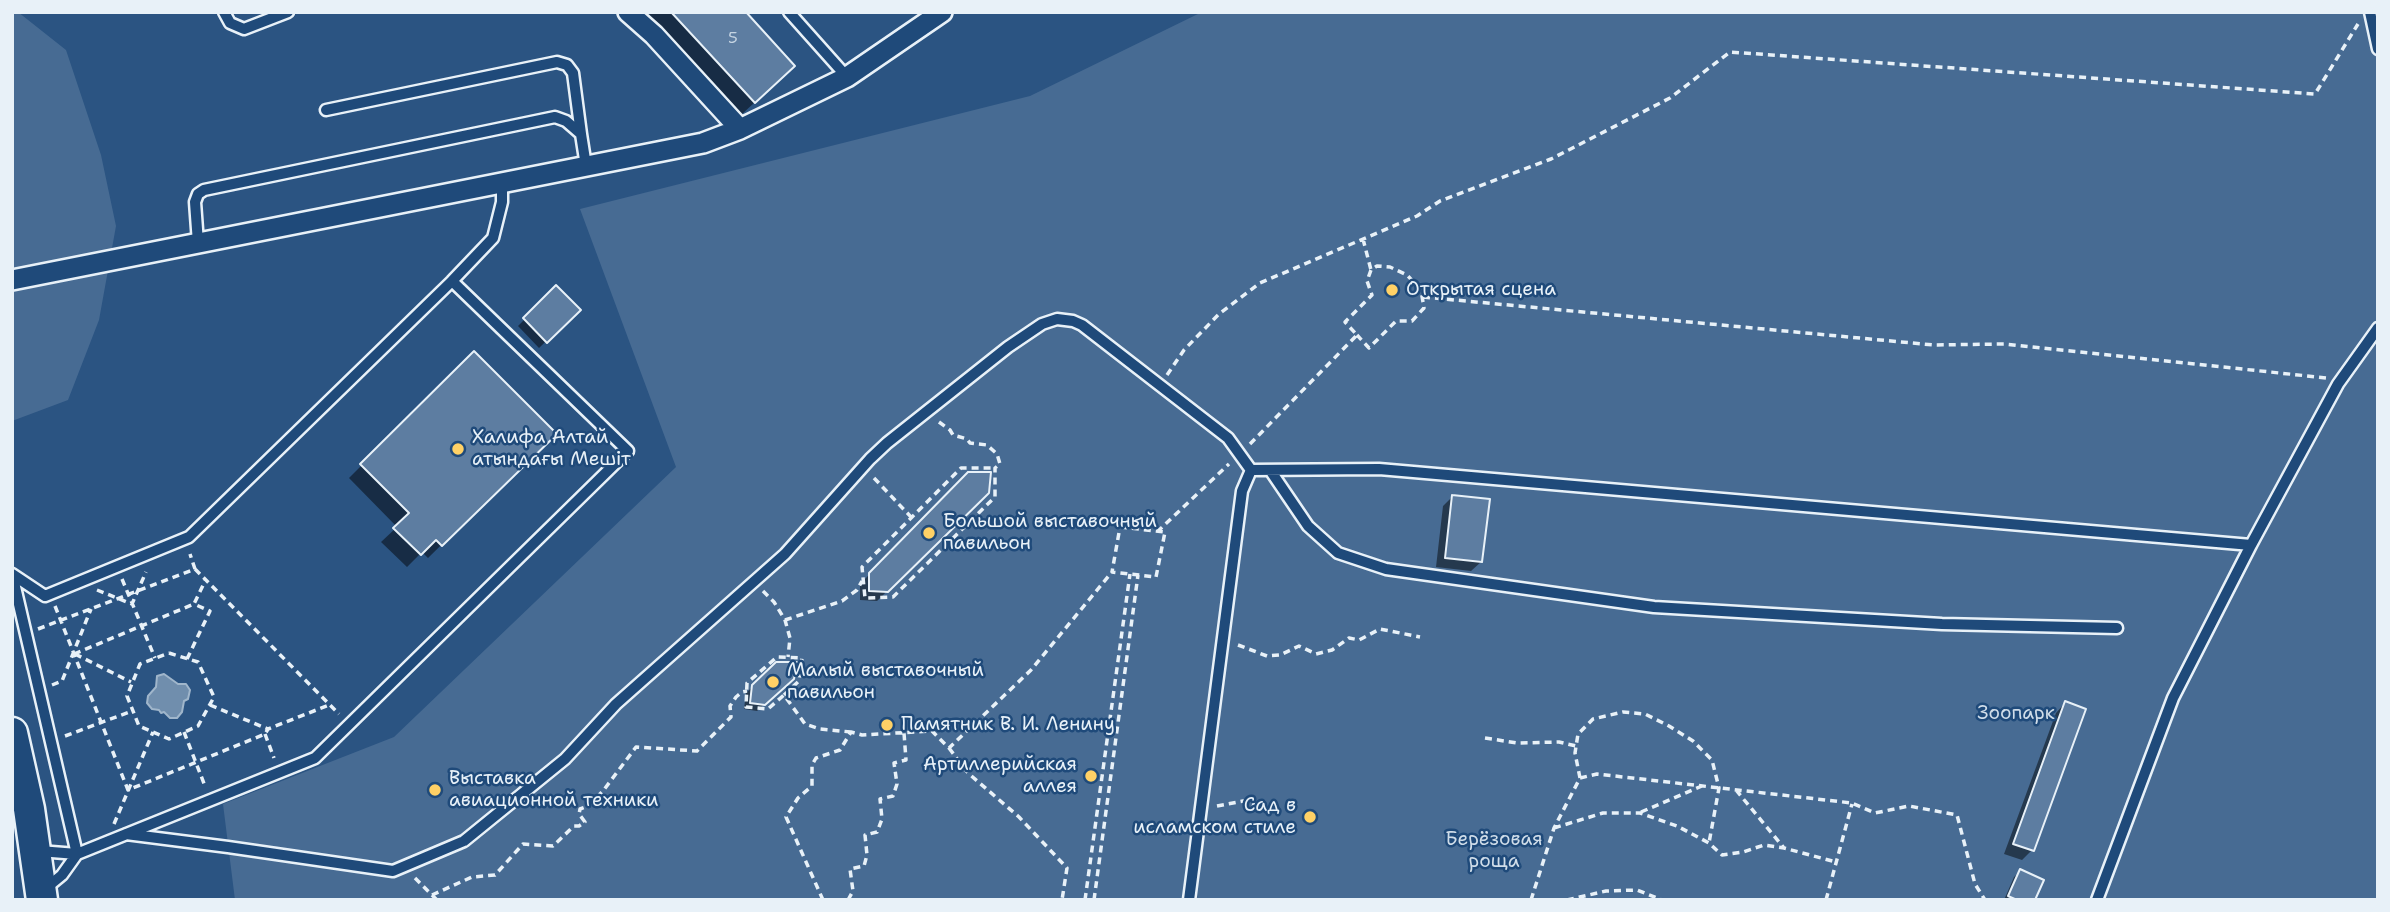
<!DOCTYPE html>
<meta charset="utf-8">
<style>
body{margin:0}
#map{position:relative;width:2390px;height:912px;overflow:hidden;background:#2b5482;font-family:"Shantell Sans",sans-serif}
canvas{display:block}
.frame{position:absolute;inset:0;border:14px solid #e8f1f8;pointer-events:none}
</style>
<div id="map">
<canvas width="2390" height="912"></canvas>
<div class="frame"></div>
</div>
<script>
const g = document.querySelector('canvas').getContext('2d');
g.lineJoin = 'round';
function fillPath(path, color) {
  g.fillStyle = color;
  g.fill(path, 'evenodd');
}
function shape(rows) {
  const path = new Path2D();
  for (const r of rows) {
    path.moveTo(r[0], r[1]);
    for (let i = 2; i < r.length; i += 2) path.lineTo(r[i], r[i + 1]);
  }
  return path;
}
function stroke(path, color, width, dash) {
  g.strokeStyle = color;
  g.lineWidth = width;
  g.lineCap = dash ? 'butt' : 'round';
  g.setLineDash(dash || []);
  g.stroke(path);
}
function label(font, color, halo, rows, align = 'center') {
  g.font = font + ' "Shantell Sans",sans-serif';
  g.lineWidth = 5;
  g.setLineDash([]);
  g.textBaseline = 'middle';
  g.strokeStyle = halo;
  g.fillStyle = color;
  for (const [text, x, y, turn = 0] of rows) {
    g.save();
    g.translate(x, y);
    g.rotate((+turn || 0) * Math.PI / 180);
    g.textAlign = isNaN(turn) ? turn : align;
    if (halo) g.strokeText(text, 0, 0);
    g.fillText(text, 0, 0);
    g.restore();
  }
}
fillPath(shape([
 [12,12,18,12,66,50,101,155,116,226,99,320,68,400,12,421],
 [1202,12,2378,12,2378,900,235,900,223,804,394,737,676,467,580,209,1030,96]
]), '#476b93');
const water = shape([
 [164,674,178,684,186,684,190,690,188,699,184,701,182,712,177,718,170,718,164,712,161,713,159,710,152,709,147,703,148,696,156,687,157,676,164,674]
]);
fillPath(water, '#708ead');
stroke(water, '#a0b6cb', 2);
fillPath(shape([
 [647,12,743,12,780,79,741,115],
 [556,288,578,310,539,348,518,326],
 [474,353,554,434,428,558,422,552,407,567,381,542,397,527,349,478],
 [969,474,988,492,877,601,860,600,860,584],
 [1453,496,1481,562,1471,571,1436,567,1443,506],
 [777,664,792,678,757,711,744,709,746,693],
 [2065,703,2084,710,2032,850,2022,860,2004,854,2056,713],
 [2021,871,2033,900,2004,900,2014,877]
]), '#0007');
const building = shape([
 [671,12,746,12,795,66,755,103,671,12],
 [556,285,581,310,547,343,523,318,556,285],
 [474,351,557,434,442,546,436,540,421,555,393,528,409,513,360,464,474,351],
 [968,472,991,472,989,493,888,592,869,591,869,573,968,472],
 [1452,495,1490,499,1482,562,1445,558,1452,495],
 [776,662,797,662,794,679,765,705,750,703,752,685,776,662],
 [2065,701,2086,709,2034,851,2013,844,2065,701],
 [2020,869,2044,880,2035,900,2017,900,2008,896,2020,869]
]);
fillPath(building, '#5d7da1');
stroke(building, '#e8f1f8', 2);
const lane = shape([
 [224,12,230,23,244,29,288,12],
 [789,12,847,77],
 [2370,12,2378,49],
 [326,110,557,62,567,65,573,73,581,134],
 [198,243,195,202,198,194,204,190,555,117,566,121,581,134,586,166],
 [452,281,493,238,502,202,502,183],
 [1270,470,1308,526,1338,553,1386,569,1654,607,1942,624,2117,628],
 [12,574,45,596,189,537,452,281,628,451,315,758,77,854,39,851],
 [12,574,77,854,62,875,45,889],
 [126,834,228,847,393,871,464,841,565,759,616,704,785,554,870,459,887,443,1008,347,1042,324,1057,319,1073,321,1082,325,1228,438,1251,470,1379,469,2251,545],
 [1189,900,1242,491,1251,470],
 [2097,900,2173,698,2251,545,2338,384,2378,328]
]);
const street = shape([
 [628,12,654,35,740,129],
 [12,280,703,143,740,129,847,77,942,12]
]);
const primary = shape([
 [12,733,29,809,42,900]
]);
stroke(lane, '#e8f1f8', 15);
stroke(street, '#e8f1f8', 24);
stroke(primary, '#e8f1f8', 35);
stroke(shape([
 [1363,239,1371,270],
 [1423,297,1934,345,2004,344,2327,378],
 [1167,375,1184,350,1219,314,1260,283,1417,216,1440,201,1551,159,1670,98,1730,52,2315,94,2358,24],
 [939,422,950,430,953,435,967,439,970,443,987,445,997,454,1000,464,995,468,995,497,893,597,865,598,862,567,961,468,995,468],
 [1250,444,1357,335,1345,322,1372,295,1367,281,1371,270,1377,266,1390,267,1407,275,1421,290,1424,308,1412,321,1396,321,1369,348,1357,335],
 [874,478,912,518],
 [1120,527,1165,532,1156,577,1112,572,1120,527],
 [1157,532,1229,464],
 [195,569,339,714],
 [122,579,155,658],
 [97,590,132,604,146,572],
 [763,591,774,602,785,620,790,638,788,657],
 [55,606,128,790,265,734,268,729,329,705],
 [785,620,842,601,857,590,862,581],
 [38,629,195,569,190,554],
 [1238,645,1267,656,1280,655,1299,646,1316,654,1332,650,1349,638,1359,640,1380,629,1420,637],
 [169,653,198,662,214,697,198,726,169,739,139,726,127,696,140,664,169,653],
 [74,654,194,604],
 [75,654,131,682],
 [187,659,210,611,194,604,206,579],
 [52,685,62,681,91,609],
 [784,695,799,681,802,658,777,657,747,683,746,707,768,709,784,695,805,724,820,729,851,732],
 [210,705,268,729],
 [184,732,205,786],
 [265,734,274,758],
 [65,736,132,711],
 [1485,738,1517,743,1559,742,1576,746],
 [949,748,968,773,1019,817,1067,868,1062,900],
 [1580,778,1575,753,1578,734,1593,719,1623,712,1645,714,1669,726,1693,741,1712,760,1719,788,1709,843],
 [1736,790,1784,848],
 [1217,806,1243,801,1261,807],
 [1641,812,1702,786],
 [114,824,153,732],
 [1554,828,1603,813,1640,813,1677,826,1709,843,1722,855,1743,852,1764,845,1784,848,1836,862],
 [415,878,437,900],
 [432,895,472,877,495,875,523,844,553,846,574,826,579,826,585,822,579,814,580,809,588,806,603,791,636,747,697,751,731,717,730,706,736,697,742,692,747,691],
 [823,900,786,817,798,798,812,786,812,765,816,758,840,750,851,732,862,735,932,731,949,748,1031,670,1112,572],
 [848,900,853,891,850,869,864,866,867,855,865,835,877,832,882,819,880,799,893,796,897,784,894,763,906,760,904,733],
 [1085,900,1130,574],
 [1094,900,1138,575],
 [1531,900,1554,828,1580,778,1597,774,1852,803,1875,813,1909,806,1957,815,1975,884,1985,900],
 [1567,900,1606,891,1637,890,1662,900],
 [1826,900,1852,804]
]), '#e8f1f8', 3.5, [7, 5]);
stroke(lane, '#1f4a7a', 10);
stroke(street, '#1f4a7a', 19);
stroke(primary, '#1f4a7a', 30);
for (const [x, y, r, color] of [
 [1392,290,7,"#ffd166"],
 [458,449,7,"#ffd166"],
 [929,533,7,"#ffd166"],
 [773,682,7,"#ffd166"],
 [887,725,7,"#ffd166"],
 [1091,776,7,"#ffd166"],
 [435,790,7,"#ffd166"],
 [1310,817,7,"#ffd166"]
]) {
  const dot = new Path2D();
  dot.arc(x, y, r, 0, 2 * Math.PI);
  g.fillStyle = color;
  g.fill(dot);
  stroke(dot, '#1f4a7a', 2.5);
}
label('16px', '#c5d4e2', null, [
 ["5",733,39]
]);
label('19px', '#e8f1f8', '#1f4a7a', [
 ["Открытая сцена",1406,290],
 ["Халифа Алтай",472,438],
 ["атындағы Мешіт",472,460],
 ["Большой выставочный",943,522],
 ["павильон",943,544],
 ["Малый выставочный",787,671],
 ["павильон",787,693],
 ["Памятник В. И. Ленину",901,725],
 ["Артиллерийская",1077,765,"right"],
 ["аллея",1077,787,"right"],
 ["Выставка",449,779],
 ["авиационной техники",449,801],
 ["Сад в",1296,806,"right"],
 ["исламском стиле",1296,828,"right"]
], 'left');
label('19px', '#d0dde9', '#1f4a7a', [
 ["Зоопарк",2016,714],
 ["Берёзовая",1494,840],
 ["роща",1494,862]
]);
</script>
